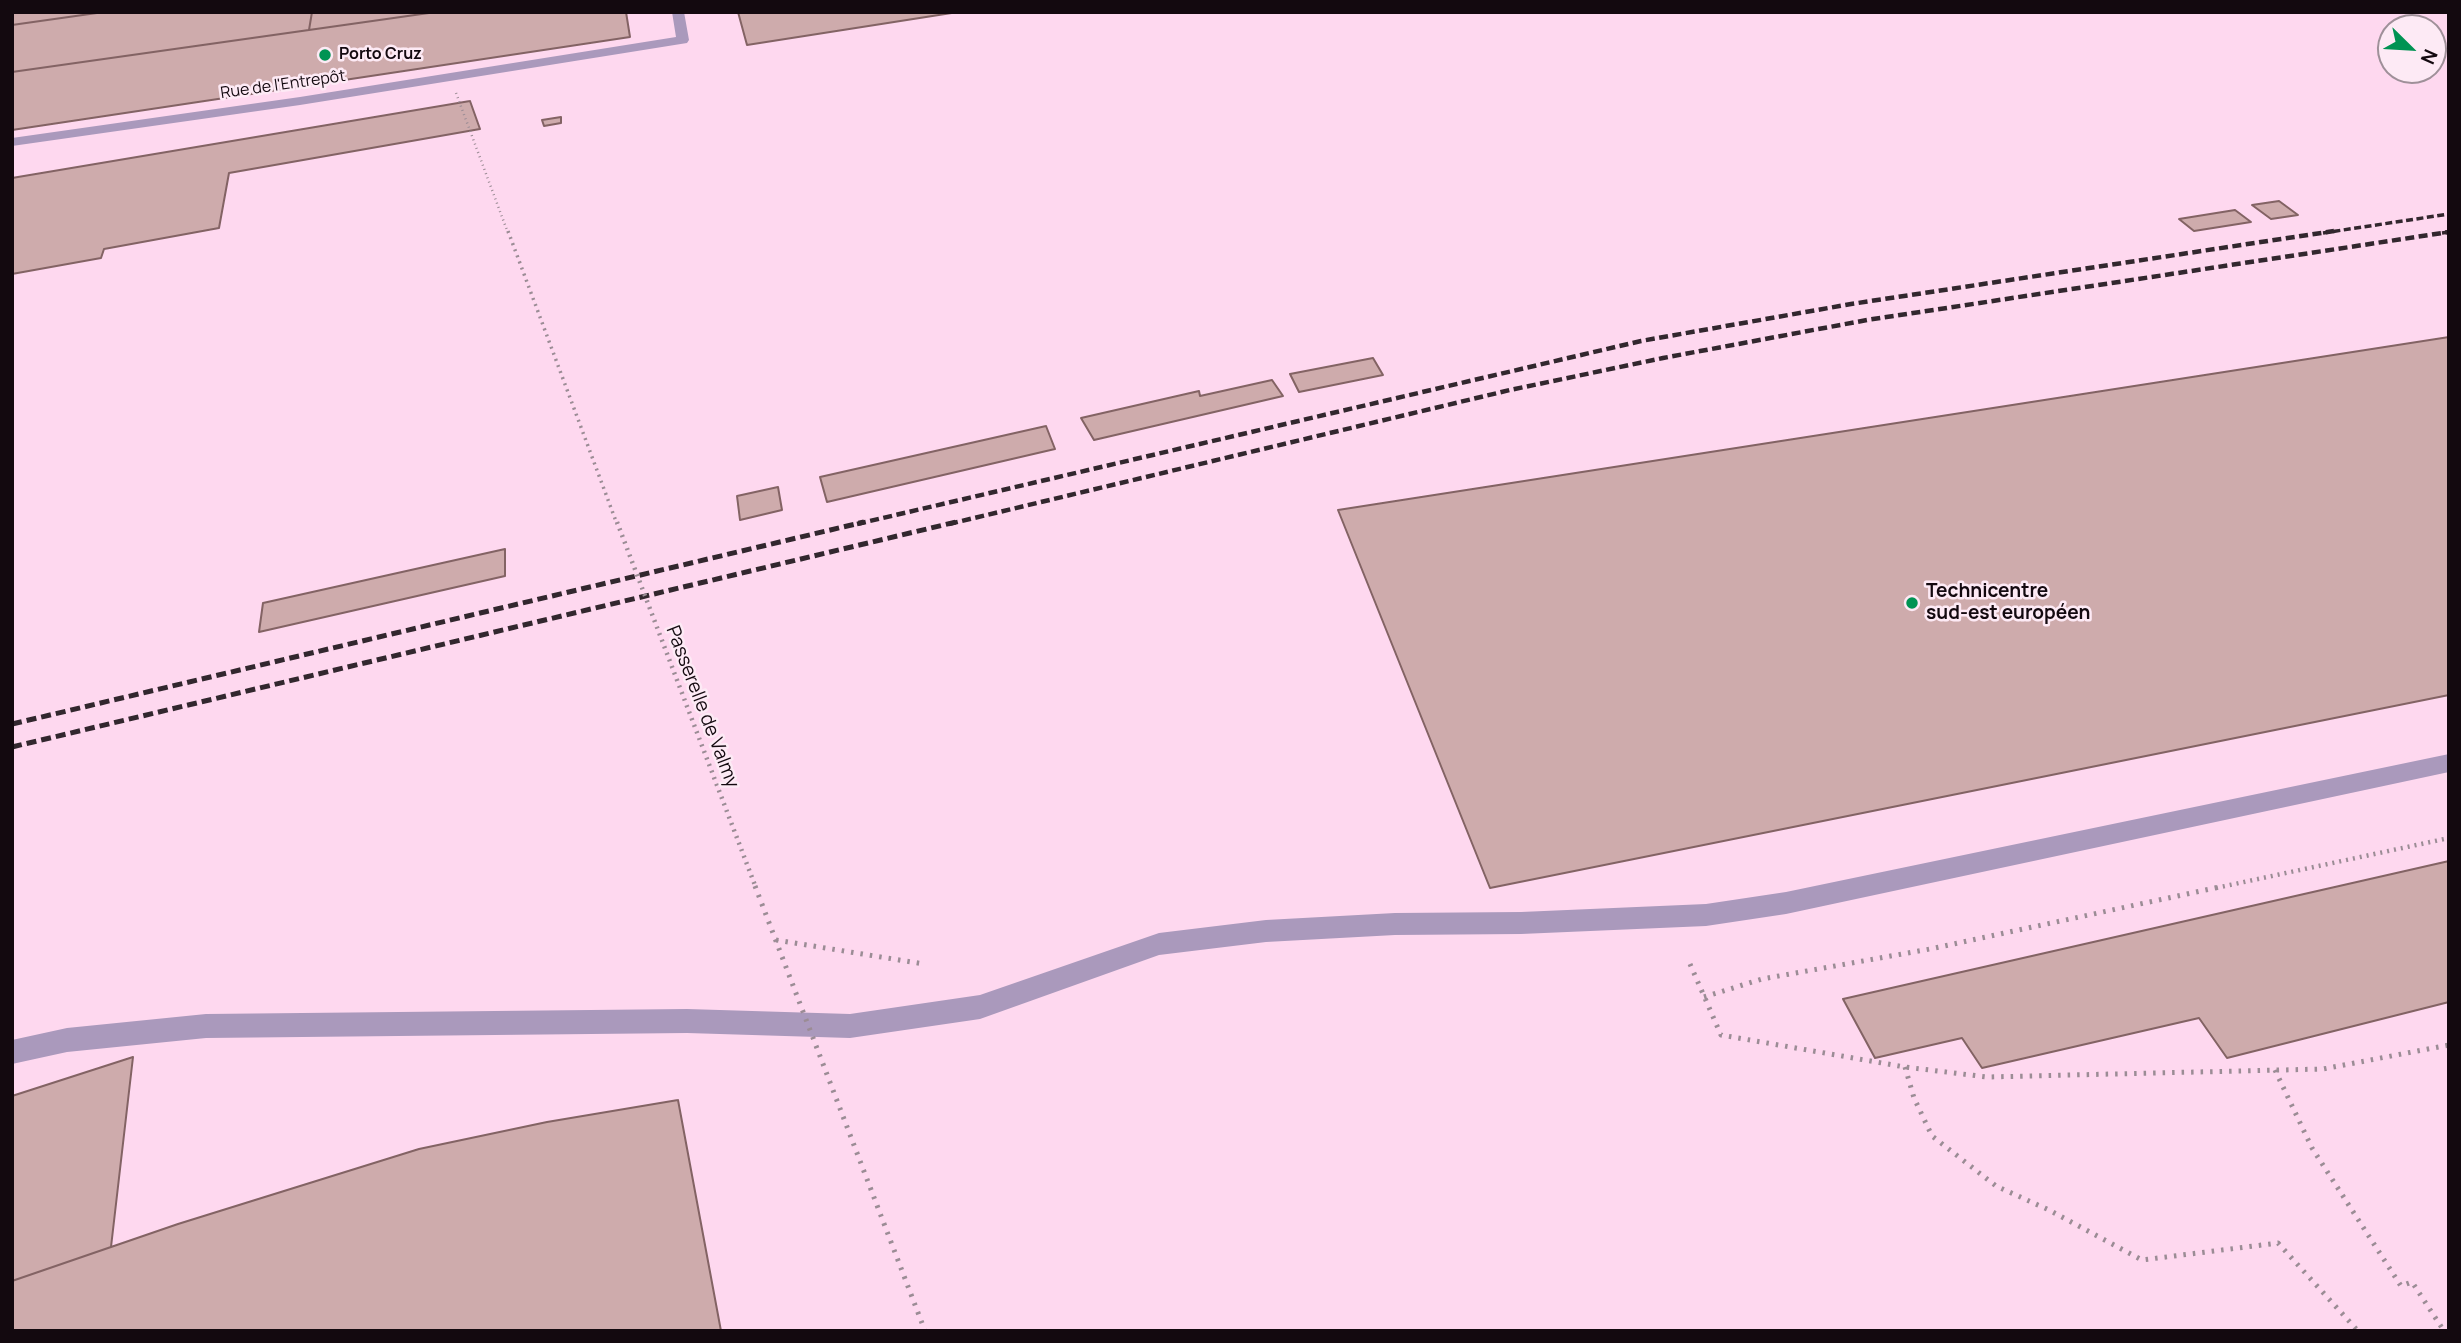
<!DOCTYPE html>
<meta charset="utf-8">
<style>
body{margin:0}
#map{position:relative;width:2461px;height:1343px;overflow:hidden;background:#fdeaf5;font-family:Manrope,sans-serif}
canvas{display:block}
.frame{position:absolute;inset:0;border:14px solid #13090f;pointer-events:none}
.north{position:absolute;left:2377px;top:14px;width:70px;height:70px;box-sizing:border-box;background:#fdeaf5;border:2px solid #9f9099;border-radius:50%;rotate:114deg;font-size:19px;font-weight:700;line-height:28px;text-align:center;color:#13090f}
.north::after{content:'';display:block;margin:auto;width:24px;height:32px;background:#009353;clip-path:polygon(50% 0,100% 100%,50% 72%,0 100%)}
</style>
<div id="map">
<canvas width="2461" height="1343"></canvas>
<div class="frame"></div>
<div class="north">N</div>
</div>
<script>
const g = document.querySelector('canvas').getContext('2d');
g.lineJoin = 'round';
function fillPath(path, color) {
  g.fillStyle = color;
  g.fill(path, 'evenodd');
}
function shape(rows) {
  const path = new Path2D();
  for (const r of rows) {
    path.moveTo(r[0], r[1]);
    for (let i = 2; i < r.length; i += 2) path.lineTo(r[i], r[i + 1]);
  }
  return path;
}
function stroke(path, color, width, dash) {
  g.strokeStyle = color;
  g.lineWidth = width;
  g.lineCap = dash ? 'butt' : 'round';
  g.setLineDash(dash || []);
  g.stroke(path);
}
function label(font, color, halo, rows, align = 'center') {
  g.font = font + ' Manrope,sans-serif';
  g.lineWidth = 5;
  g.setLineDash([]);
  g.textBaseline = 'middle';
  g.strokeStyle = halo;
  g.fillStyle = color;
  for (const [text, x, y, turn = 0] of rows) {
    g.save();
    g.translate(x, y);
    g.rotate((+turn || 0) * Math.PI / 180);
    g.textAlign = isNaN(turn) ? turn : align;
    if (halo) g.strokeText(text, 0, 0);
    g.fillText(text, 0, 0);
    g.restore();
  }
}
fillPath(shape([
 [12,12,2449,12,2449,1331,12,1331],
 [2391,28,2433,28,2433,70,2391,70]
]), '#fed8ef');
const building = shape([
 [12,12,104,12,12,25,12,12],
 [104,12,312,12,309,30,12,72,12,25,104,12],
 [312,12,436,12,309,30,312,12],
 [436,12,626,12,630,37,12,130,12,72,436,12],
 [738,12,958,12,747,45,738,12],
 [470,101,480,129,229,173,219,228,104,249,101,258,12,274,12,178,470,101],
 [561,117,561,123,544,126,542,120,561,117],
 [2279,201,2298,215,2271,219,2252,205,2279,201],
 [2235,210,2251,222,2194,231,2179,219,2235,210],
 [2449,337,2449,695,1490,888,1338,510,2449,337],
 [1373,358,1383,375,1299,392,1290,374,1373,358],
 [1272,380,1283,396,1094,440,1081,418,1199,391,1200,396,1272,380],
 [1046,426,1055,449,827,502,820,477,1046,426],
 [778,487,782,510,740,520,737,496,778,487],
 [505,549,505,576,259,632,263,603,505,549],
 [2449,861,2449,1002,2227,1058,2199,1018,1982,1068,1962,1038,1875,1058,1843,999,2449,861],
 [133,1057,111,1247,12,1281,12,1096,133,1057],
 [678,1100,721,1331,12,1331,12,1281,178,1224,419,1149,547,1122,678,1100]
]);
fillPath(building, '#ceabac');
stroke(building, '#836364', 2);
stroke(shape([
 [2216,888,2449,838]
]), '#9b8c95', 4.5, [2, 5]);
stroke(shape([
 [776,940,924,964],
 [1690,964,1721,1035,1905,1067,1987,1077,2323,1069,2449,1045],
 [1704,997,1762,979,1930,949,2224,886],
 [1905,1067,1914,1098,1932,1136,1996,1186,2049,1210,2142,1260,2278,1243,2358,1331],
 [2275,1070,2312,1148,2401,1286,2412,1282,2444,1331]
]), '#9b8c95', 5, [2.5, 7]);
fillPath(shape([
 [2449,754,2449,772,1786,914,1706,926,1521,934,1395,935,1266,942,1159,955,980,1019,850,1038,687,1033,206,1038,67,1052,12,1064,12,1040,67,1028,206,1014,687,1009,850,1014,980,995,1159,933,1266,920,1395,913,1521,912,1706,904,1786,892,2449,754]
]), '#aa99bc');
fillPath(shape([
 [672,12,684,12,689,40,687,43,300,105,12,146,12,138,300,97,676,37,672,12]
]), '#aa99bc');
stroke(shape([
 [2323,233,2449,214],
 [2442,233,2449,232]
]), '#32272e', 3.5, [7, 3.5]);
stroke(shape([
 [857,524,1641,341,1851,304,2334,231],
 [949,524,1510,390,1663,358,1867,320,2449,232]
]), '#32272e', 4.5, [9, 4.5]);
stroke(shape([
 [12,724,864,522],
 [12,747,956,522]
]), '#32272e', 5, [10, 5]);
stroke(shape([
 [456,93,508,233]
]), '#9b8c95', 2.5, [1, 3.5]);
stroke(shape([
 [508,231,617,524]
]), '#9b8c95', 3.5, [2, 4.5]);
stroke(shape([
 [617,522,756,888]
]), '#9b8c95', 4.5, [2, 5]);
stroke(shape([
 [755,886,925,1331]
]), '#9b8c95', 5, [2.5, 7]);
for (const [x, y, r, color] of [
 [325,55,7,"#009353"],
 [1912,603,7,"#009353"]
]) {
  const dot = new Path2D();
  dot.arc(x, y, r, 0, 2 * Math.PI);
  g.fillStyle = color;
  g.fill(dot);
  stroke(dot, '#fdeaf5', 2.5);
}
label('bold 16px', '#13090f', '#fdeaf5', [
 ["Porto Cruz",339,55]
], 'left');
label('16px', '#13090f', '#fdeaf5', [
 ["Rue de l'Entrepôt",283,85,-8]
]);
label('bold 19px', '#13090f', '#fdeaf5', [
 ["Technicentre",1926,592],
 ["sud-est européen",1926,614]
], 'left');
label('19px', '#13090f', '#fdeaf5', [
 ["Passerelle de Valmy",702,707,69]
]);
</script>
